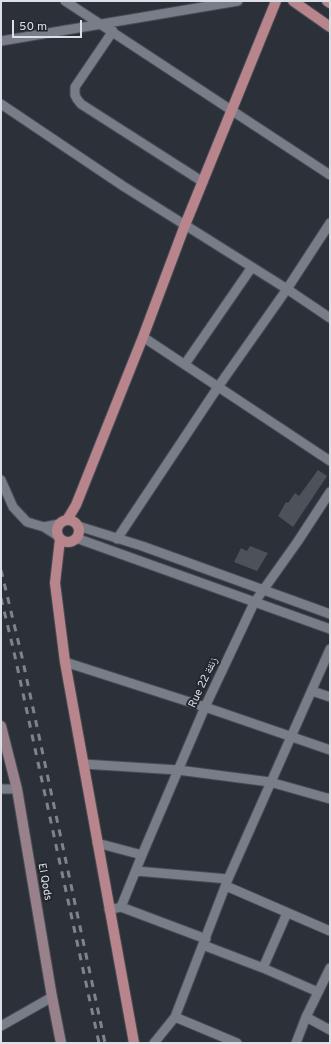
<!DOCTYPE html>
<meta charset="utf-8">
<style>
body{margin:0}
#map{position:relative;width:331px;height:1044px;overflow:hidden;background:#2c3139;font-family:Overpass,sans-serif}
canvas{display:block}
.frame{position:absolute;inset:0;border:2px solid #dcdfe5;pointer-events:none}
.scale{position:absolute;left:12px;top:20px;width:70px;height:18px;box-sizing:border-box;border:2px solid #dcdfe5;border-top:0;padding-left:5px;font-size:12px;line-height:14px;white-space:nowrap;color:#dcdfe5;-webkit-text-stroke:3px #23272f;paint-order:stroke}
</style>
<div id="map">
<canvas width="331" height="1044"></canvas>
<div class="frame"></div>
<div class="scale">50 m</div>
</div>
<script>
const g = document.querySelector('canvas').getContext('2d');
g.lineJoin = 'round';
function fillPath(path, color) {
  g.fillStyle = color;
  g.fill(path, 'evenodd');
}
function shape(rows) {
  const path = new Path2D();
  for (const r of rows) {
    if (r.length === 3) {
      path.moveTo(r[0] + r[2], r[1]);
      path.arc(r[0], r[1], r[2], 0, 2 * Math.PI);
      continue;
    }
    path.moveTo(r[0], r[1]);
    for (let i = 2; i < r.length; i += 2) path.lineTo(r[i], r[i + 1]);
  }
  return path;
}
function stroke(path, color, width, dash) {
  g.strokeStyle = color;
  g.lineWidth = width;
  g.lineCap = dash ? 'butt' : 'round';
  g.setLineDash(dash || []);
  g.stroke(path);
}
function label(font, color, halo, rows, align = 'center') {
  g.font = font + ' Overpass,"Noto Naskh Arabic",sans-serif';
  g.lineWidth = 4;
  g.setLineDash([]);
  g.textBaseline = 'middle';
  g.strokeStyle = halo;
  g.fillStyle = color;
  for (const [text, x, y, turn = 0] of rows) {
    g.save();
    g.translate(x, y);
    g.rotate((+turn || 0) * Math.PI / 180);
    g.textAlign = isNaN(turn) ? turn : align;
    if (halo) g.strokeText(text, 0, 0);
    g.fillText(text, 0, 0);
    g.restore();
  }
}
fillPath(shape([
 [318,470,327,476,293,527,278,516,286,502,288,503,295,493,299,496],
 [250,546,268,553,257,571,234,562,241,548,247,551]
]), '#4c515a');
const street = shape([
 [65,1,330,175],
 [113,31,75,87,75,95,77,99,81,104,203,182],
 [1,41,238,1],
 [1,104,123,186,287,289,330,318],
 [143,337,330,461],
 [185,364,252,267],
 [1,480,13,507,27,522,44,527],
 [78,526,142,546,330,614],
 [58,536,44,527,59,524],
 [76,538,330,629],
 [117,539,218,387,287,289,330,223],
 [65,662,205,707,330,750],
 [312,691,330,697],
 [83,764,178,770,270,782,330,799],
 [1,789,17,789],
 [97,843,142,855,205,707,254,603,298,541,330,492],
 [136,871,228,879],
 [226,886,330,931],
 [121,907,142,855],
 [109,910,121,907,206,939],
 [203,945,263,968,318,992],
 [263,968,287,913],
 [330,968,306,1017,330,1030],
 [175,1017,237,1043],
 [1,1026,52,997],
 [154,1043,175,1017,228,879,330,649],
 [296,1043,306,1017]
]);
const secondary = shape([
 [1,726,17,789,52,997,61,1043]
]);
const primary = shape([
 [293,1,330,27],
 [327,1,330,3],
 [68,531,11],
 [67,520,76,505,143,337,185,225,276,1],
 [60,539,55,583,65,662,134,1043]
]);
stroke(street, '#494c53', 11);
stroke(secondary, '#494c53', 12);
stroke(primary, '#494c53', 12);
stroke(street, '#787d87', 9);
stroke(secondary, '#98818a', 10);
stroke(primary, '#b8858c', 10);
stroke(shape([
 [1,570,22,657,105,1043],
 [1,598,14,652,99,1043]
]), '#7f838a', 3, [7, 7]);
label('11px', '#dcdfe5', '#23272f', [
 ["Rue 22 زنقة",204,683,-65],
 ["El Qods",44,882,80]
]);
</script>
